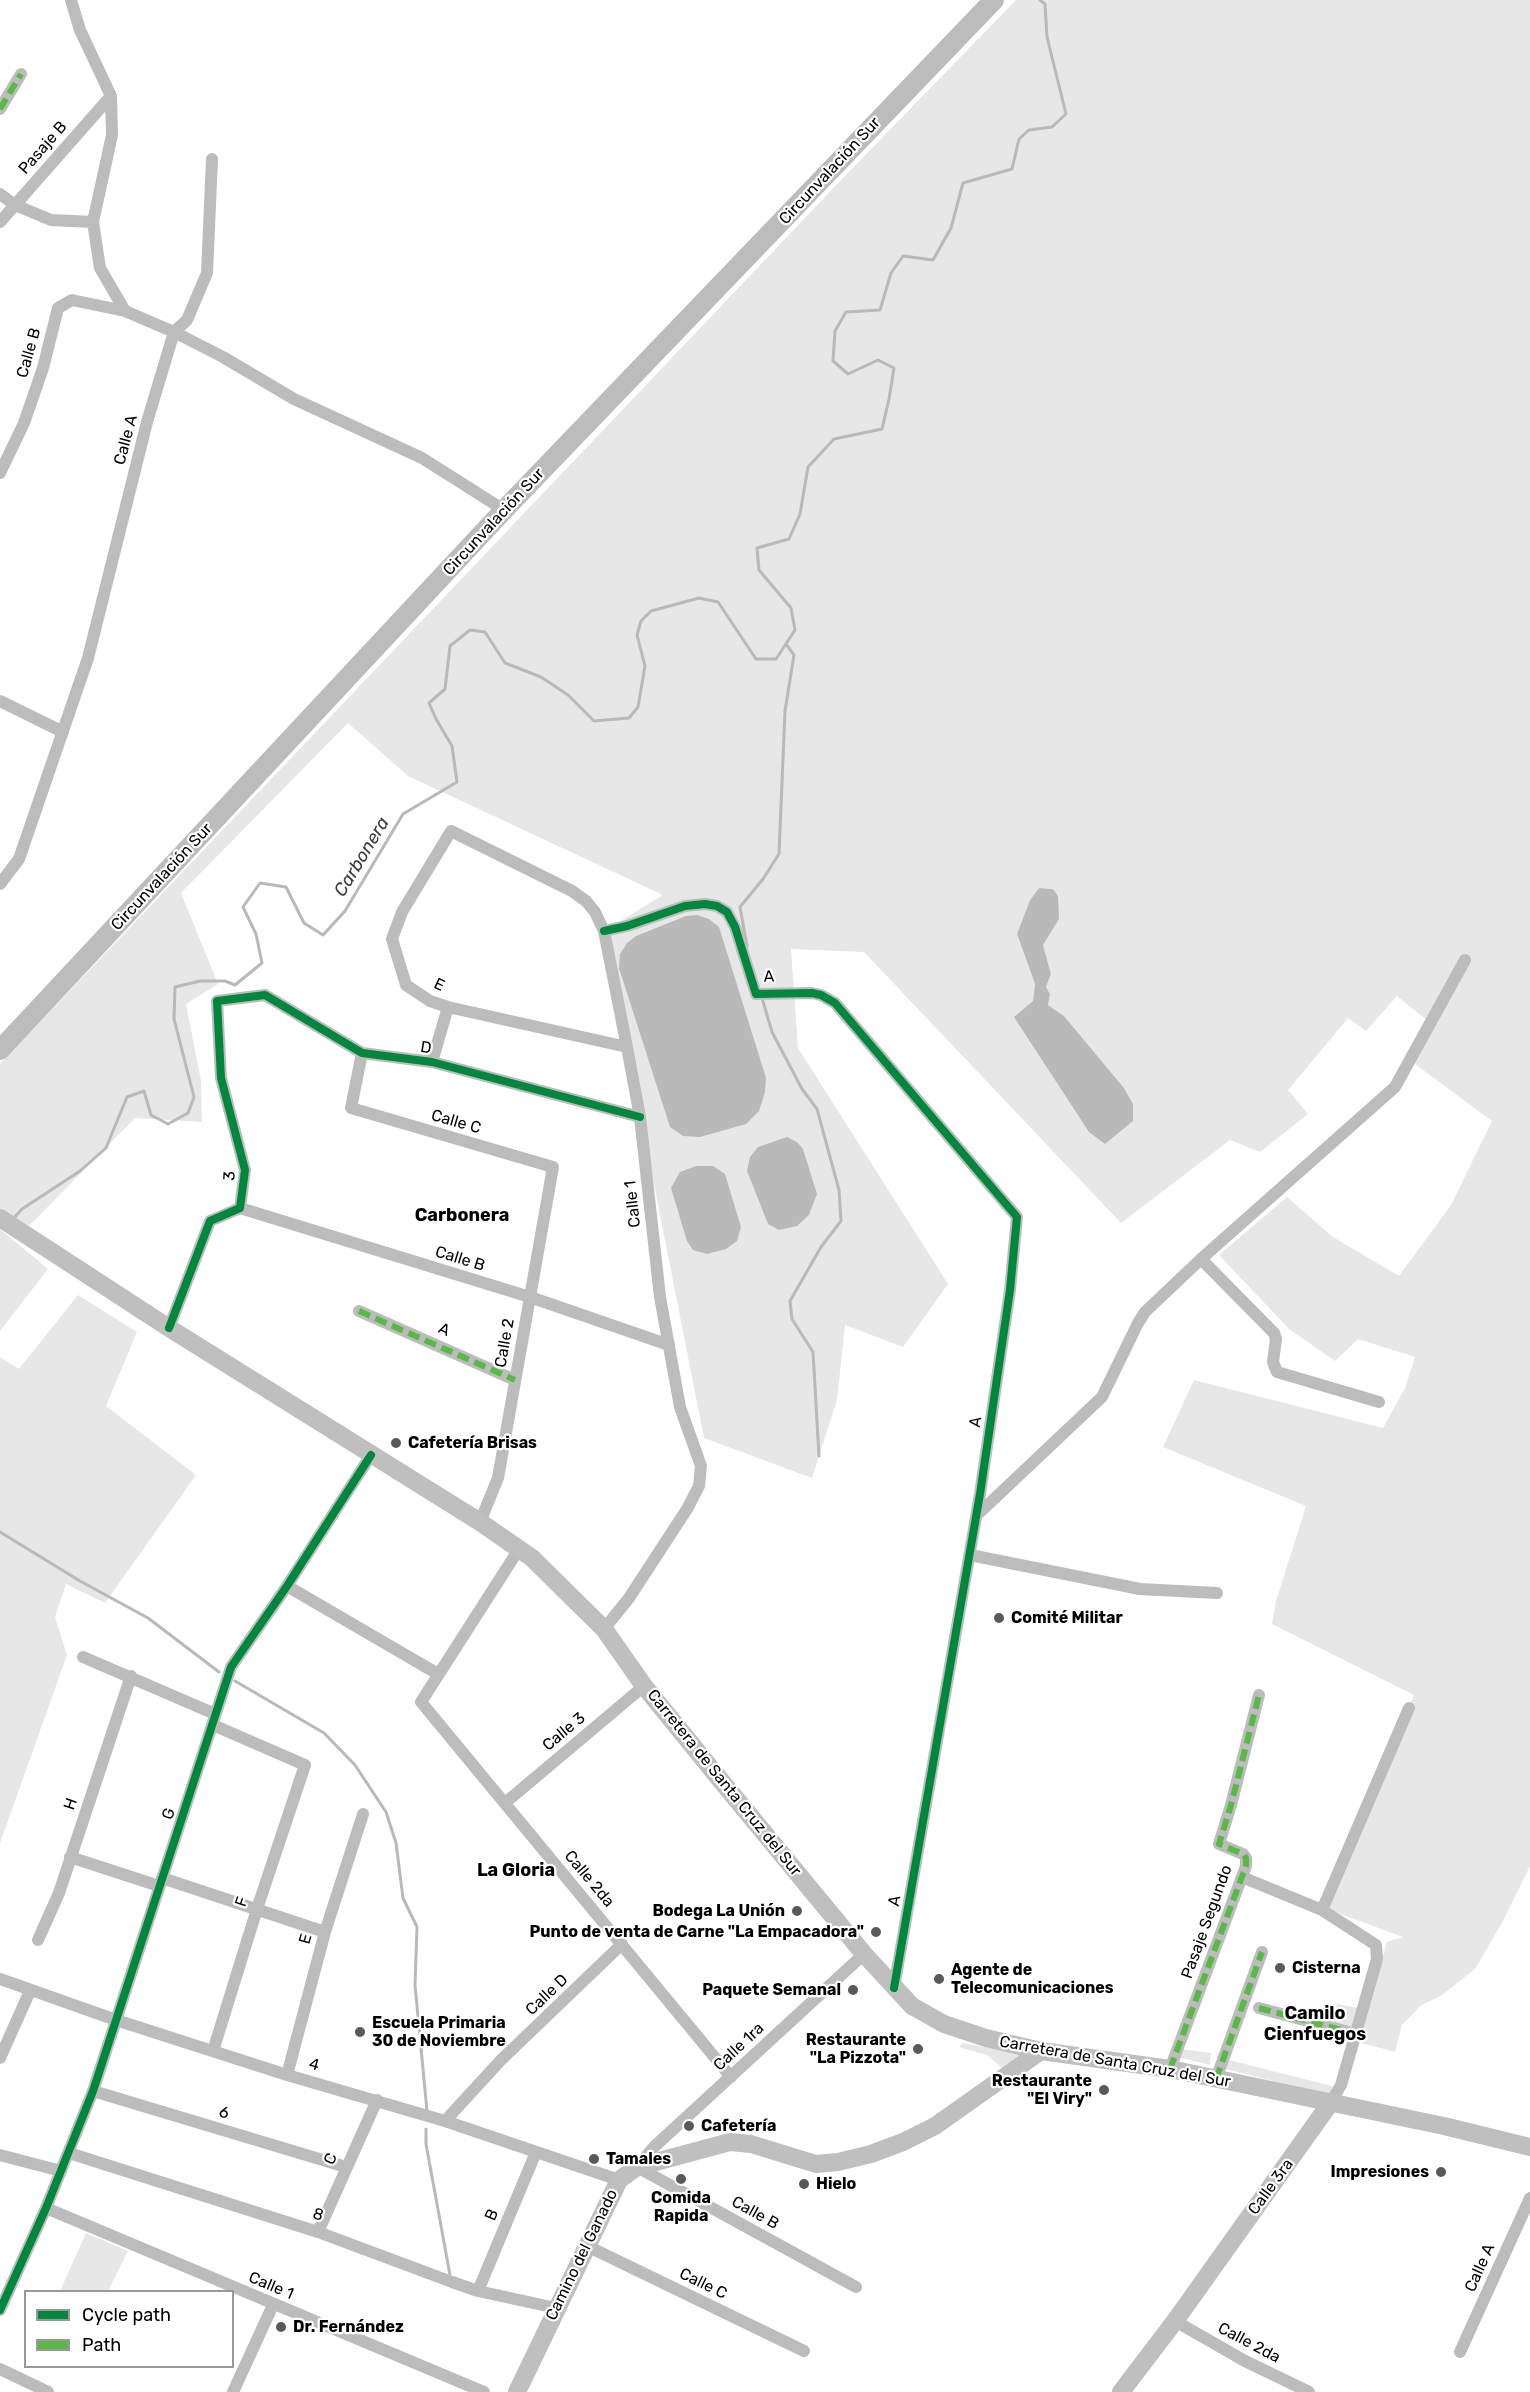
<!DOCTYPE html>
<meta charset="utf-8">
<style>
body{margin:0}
#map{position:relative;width:1530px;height:2392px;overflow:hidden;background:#fff;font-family:Rubik,sans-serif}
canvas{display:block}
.legend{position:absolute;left:24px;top:2290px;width:210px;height:78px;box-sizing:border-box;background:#fff;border:2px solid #999;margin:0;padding:8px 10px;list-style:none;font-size:18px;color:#000}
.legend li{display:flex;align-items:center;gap:12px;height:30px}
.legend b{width:30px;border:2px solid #999}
</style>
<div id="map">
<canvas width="1530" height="2392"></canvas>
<ul class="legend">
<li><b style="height:8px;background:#00873e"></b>Cycle path</li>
<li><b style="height:8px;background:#58b947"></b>Path</li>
</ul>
</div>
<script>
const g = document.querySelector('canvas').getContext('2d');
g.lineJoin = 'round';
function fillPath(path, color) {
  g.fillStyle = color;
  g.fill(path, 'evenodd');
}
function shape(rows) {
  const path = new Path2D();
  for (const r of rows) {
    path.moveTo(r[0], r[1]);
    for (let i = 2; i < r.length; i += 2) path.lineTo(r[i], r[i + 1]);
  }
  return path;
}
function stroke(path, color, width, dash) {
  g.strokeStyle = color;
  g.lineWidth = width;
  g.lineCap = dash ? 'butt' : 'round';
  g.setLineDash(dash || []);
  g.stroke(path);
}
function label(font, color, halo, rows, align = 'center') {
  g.font = font + ' Rubik,sans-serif';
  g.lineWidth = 4.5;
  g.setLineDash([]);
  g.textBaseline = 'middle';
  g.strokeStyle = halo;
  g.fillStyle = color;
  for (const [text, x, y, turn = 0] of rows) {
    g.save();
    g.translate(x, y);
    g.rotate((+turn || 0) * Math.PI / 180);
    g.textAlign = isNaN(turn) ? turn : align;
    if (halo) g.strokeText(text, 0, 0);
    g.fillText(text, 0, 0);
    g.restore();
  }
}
fillPath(shape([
 [1016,0,1530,0,1530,1866,1503,1921,1475,1969,1442,1995,1420,2006,1402,2025,1395,2052,1358,2042,1387,1942,1403,1937,1327,1909,1414,1695,1272,1624,1276,1601,1306,1506,1163,1447,1194,1380,1383,1428,1405,1388,1415,1357,1358,1339,1335,1361,1289,1329,1219,1255,1287,1197,1333,1237,1399,1276,1451,1205,1492,1121,1415,1064,1429,1022,1397,996,1366,1031,1348,1018,1288,1090,1308,1114,1260,1152,1230,1140,1121,1223,864,952,791,949,798,1048,948,1284,903,1347,845,1325,837,1400,812,1478,704,1438,604,931,663,895,408,776,348,723,181,893,218,984,186,1004,201,1081,202,1122,135,1118,27,1228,0,1212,0,1064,842,179],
 [1039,888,1053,889,1059,919,1043,945,1051,974,1046,987,1050,994,1048,1005,1064,1016,1124,1088,1133,1104,1033,1002,1035,984,1017,934,1030,900],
 [0,1229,48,1269,0,1331],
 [78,1295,137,1332,106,1406,196,1475,105,1603,66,1584,55,1617,67,1655,0,1843,0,1357,19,1369],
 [1337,2004,1363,2009,1356,2034,1331,2027],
 [962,2043,1023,2054,1002,2068,987,2055,959,2047],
 [1181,2049,1211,2053,1210,2065,1181,2058],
 [1225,2059,1332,2086,1330,2095,1221,2068],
 [86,2233,128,2251,108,2291,60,2291]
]), '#e7e7e7');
fillPath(shape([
 [1039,888,1053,889,1058,896,1059,919,1043,945,1051,974,1046,987,1050,994,1048,1005,1064,1016,1124,1088,1133,1104,1133,1121,1105,1144,1089,1132,1014,1017,1033,1001,1035,984,1017,934,1030,900],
 [697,915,709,919,719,927,766,1078,765,1092,759,1111,746,1124,700,1137,683,1136,670,1127,619,968,620,954,627,943,636,936,686,916],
 [787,1137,797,1142,803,1149,817,1194,809,1215,797,1226,779,1230,768,1224,747,1171,750,1157,758,1147],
 [713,1166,725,1174,741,1227,737,1241,726,1249,707,1254,693,1250,687,1241,671,1188,680,1172,696,1166]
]), '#b9b9b9');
stroke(shape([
 [747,946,740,907,763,879,779,854,785,711,794,655,786,644],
 [762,998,772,1032,802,1089,817,1109,839,1190,841,1221,821,1247,790,1301,792,1319,813,1352,819,1456],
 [14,1218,22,1209,80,1171,106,1148,127,1097,144,1091,151,1115,168,1124,188,1113,194,1097,174,1019,175,987,200,981,225,981,235,985,262,963,256,934,243,907,260,883,286,887,304,923,323,935,345,911,403,814,457,782,452,746,436,719,429,703,445,689,450,646,470,630,485,632,505,663,541,677,568,695,594,721,629,718,638,707,645,666,637,635,641,621,651,611,699,598,718,602,756,659,776,659,795,630,791,608,759,570,757,548,789,539,800,514,808,467,834,439,882,429,889,399,894,368,878,360,848,374,833,361,835,331,846,312,880,310,891,273,903,256,933,260,951,228,963,183,1012,169,1019,139,1029,130,1052,127,1066,114,1047,37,1045,4,1040,0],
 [0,1532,80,1581,148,1618,219,1672],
 [235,1681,324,1733,355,1765,386,1812,396,1843,403,1898,417,1927,415,1985,427,2111],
 [426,2129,426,2144,450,2275]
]), '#b9b9b9', 3);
stroke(shape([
 [71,0,80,30,111,96,112,135,93,222,100,268,125,311],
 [0,109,21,74],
 [0,194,15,205,51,220,93,222],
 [0,222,111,96],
 [0,473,24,423,43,368,58,308,72,300,125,311,174,332,223,357,294,399,422,458,504,510],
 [0,701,63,732],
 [0,884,19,859,88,658,147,422,174,332,187,320,207,273,212,159],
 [604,931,627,926,685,906,705,904,717,906,727,912,735,927,756,994,812,993,821,995,835,1003,1017,1217,1010,1290,980,1494,894,1988],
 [362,1053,351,1108,553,1167,498,1478,480,1522],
 [432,1062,448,1007],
 [240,1208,530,1297,669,1345],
 [1201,1259,1274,1333,1276,1339,1273,1362,1277,1372,1379,1402],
 [359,1311,515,1380],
 [169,1328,210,1221,240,1208,245,1170,221,1078,217,1001,265,995,362,1053,432,1062,640,1117],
 [977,1515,1102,1397,1138,1323,1145,1312,1201,1259,1395,1087,1465,960],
 [519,1549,421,1702,731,2077],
 [970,1555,1140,1589,1217,1593],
 [287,1586,438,1674],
 [604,1629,629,1598,687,1509,699,1486,701,1466,680,1407,660,1297,640,1117,627,1047,604,931,595,912,586,901,572,891,451,831,402,912,392,939,406,985,430,1001,448,1007,627,1047],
 [83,1657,215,1714],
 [505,1803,644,1686],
 [70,1857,159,1886],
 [1242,1877,1322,1910,1376,1945,1377,1959,1341,2085,1331,2102],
 [162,1878,325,1932],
 [1322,1910,1409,1708],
 [38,1940,59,1893,131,1676],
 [0,1979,116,2020,287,2075,445,2121,619,2180],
 [1259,2008,1356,2034],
 [213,2051,257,1909,305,1765,213,1725],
 [0,2058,30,1991],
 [1170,2069,1246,1866,1246,1858,1243,1854,1219,1844,1231,1805,1259,1695],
 [287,2075,325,1932,363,1814],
 [1216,2079,1262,1952],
 [93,2091,346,2167],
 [445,2121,501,2060,622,1944],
 [69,2153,318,2232,452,2282,478,2291,556,2308],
 [0,2155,61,2171],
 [46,2208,484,2392],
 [318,2232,377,2100],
 [587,2246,804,2351],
 [856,2287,637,2167,655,2146,864,1954],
 [478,2291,536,2152],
 [0,2310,46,2208,93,2091,231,1667,287,1586,371,1455],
 [1175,2321,1245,2361,1309,2392],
 [1460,2352,1530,2198],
 [0,2369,48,2392],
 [233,2392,273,2305]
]), '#bcbcbc', 12);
stroke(shape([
 [0,1218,169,1328,480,1522,532,1558,604,1629,644,1686,718,1777,864,1954,912,2006,944,2024,986,2038,1041,2051,1170,2069,1444,2126,1530,2147],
 [517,2392,619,2180,637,2167,730,2142,751,2144,816,2164,838,2162,871,2154,903,2142,935,2126,1041,2051],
 [1121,2392,1175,2321,1331,2102]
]), '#bfbfbf', 18);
stroke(shape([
 [0,1050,504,510,994,0]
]), '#bcbcbc', 20);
stroke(shape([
 [0,109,21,74],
 [359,1311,515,1380],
 [1259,2008,1356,2034],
 [1170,2069,1246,1866,1246,1858,1243,1854,1219,1844,1231,1805,1259,1695],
 [1216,2079,1262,1952]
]), '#58b947', 6, [12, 6]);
stroke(shape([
 [604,931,627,926,685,906,705,904,717,906,727,912,735,927,756,994,812,993,821,995,835,1003,1017,1217,1010,1290,980,1494,894,1988],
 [169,1328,210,1221,240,1208,245,1170,221,1078,217,1001,265,995,362,1053,432,1062,640,1117],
 [0,2310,46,2208,93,2091,231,1667,287,1586,371,1455]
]), '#00873e', 8);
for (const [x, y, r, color] of [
 [396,1443,6,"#595959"],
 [999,1618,6,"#595959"],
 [797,1911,6,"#595959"],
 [876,1932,6,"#595959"],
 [1280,1968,6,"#595959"],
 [939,1979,6,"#595959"],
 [853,1990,6,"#595959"],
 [360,2032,6,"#595959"],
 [918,2049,6,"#595959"],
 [1104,2090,6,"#595959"],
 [689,2126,6,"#595959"],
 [594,2159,6,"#595959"],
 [1441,2172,6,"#595959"],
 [681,2179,6,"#595959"],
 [804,2184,6,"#595959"],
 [281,2327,6,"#595959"]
]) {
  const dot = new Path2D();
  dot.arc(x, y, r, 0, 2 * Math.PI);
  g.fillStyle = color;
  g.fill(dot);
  stroke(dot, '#fff', 2);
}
label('16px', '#000', '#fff', [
 ["Pasaje B",43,148,-49],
 ["Circunvalación Sur",830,171,-47],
 ["Calle B",29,353,-74],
 ["Calle A",126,440,-75],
 ["Circunvalación Sur",494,522,-47],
 ["Circunvalación Sur",162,877,-47],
 ["A",769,977,-2],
 ["E",439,985,25],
 ["D",426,1048,9],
 ["Calle C",456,1122,16],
 ["3",230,1176,-87],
 ["Calle 1",633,1204,-96],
 ["Calle B",460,1259,17],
 ["A",444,1330,24],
 ["Calle 2",505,1343,-80],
 ["A",976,1422,-82],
 ["Calle 3",564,1732,-40],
 ["Carretera de Santa Cruz del Sur",724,1783,51],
 ["H",71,1804,-71],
 ["G",169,1814,-72],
 ["Calle 2da",589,1879,50],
 ["A",895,1901,-80],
 ["F",242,1902,-72],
 ["Pasaje Segundo",1207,1922,-70],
 ["E",306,1939,-74],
 ["Calle D",547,1995,-44],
 ["Calle 1ra",739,2047,-43],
 ["Carretera de Santa Cruz del Sur",1115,2062,10],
 ["4",314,2065,16],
 ["6",224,2113,17],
 ["C",331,2159,-66],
 ["Calle 3ra",1271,2187,-54],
 ["Calle B",755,2213,29],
 ["8",318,2215,18],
 ["B",492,2215,-67],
 ["Camino del Ganado",582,2255,-64],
 ["Calle A",1480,2268,-66],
 ["Calle C",703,2284,26],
 ["Calle 1",271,2286,23],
 ["Calle 2da",1249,2343,28]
]);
label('bold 16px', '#000', '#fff', [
 ["Cafetería Brisas",408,1443],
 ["Comité Militar",1011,1618],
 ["Bodega La Unión",785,1911,"right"],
 ["Punto de venta de Carne \"La Empacadora\"",864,1932,"right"],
 ["Cisterna",1292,1968],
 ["Agente de",951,1970],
 ["Telecomunicaciones",951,1988],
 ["Paquete Semanal",841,1990,"right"],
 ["Escuela Primaria",372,2023],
 ["30 de Noviembre",372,2041],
 ["Restaurante",906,2040,"right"],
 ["\"La Pizzota\"",906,2058,"right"],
 ["Restaurante",1092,2081,"right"],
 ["\"El Viry\"",1092,2099,"right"],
 ["Cafetería",701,2126],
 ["Tamales",606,2159],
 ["Impresiones",1429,2172,"right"],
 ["Hielo",816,2184],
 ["Comida",681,2198,"center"],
 ["Rapida",681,2216,"center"],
 ["Dr. Fernández",293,2327]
], 'left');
label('italic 18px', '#3c3c3c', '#fff', [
 ["Carbonera",362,857,-59]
]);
label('bold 18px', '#000', '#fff', [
 ["Carbonera",462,1216],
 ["La Gloria",516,1871],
 ["Camilo",1315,2014],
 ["Cienfuegos",1315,2035]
]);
</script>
